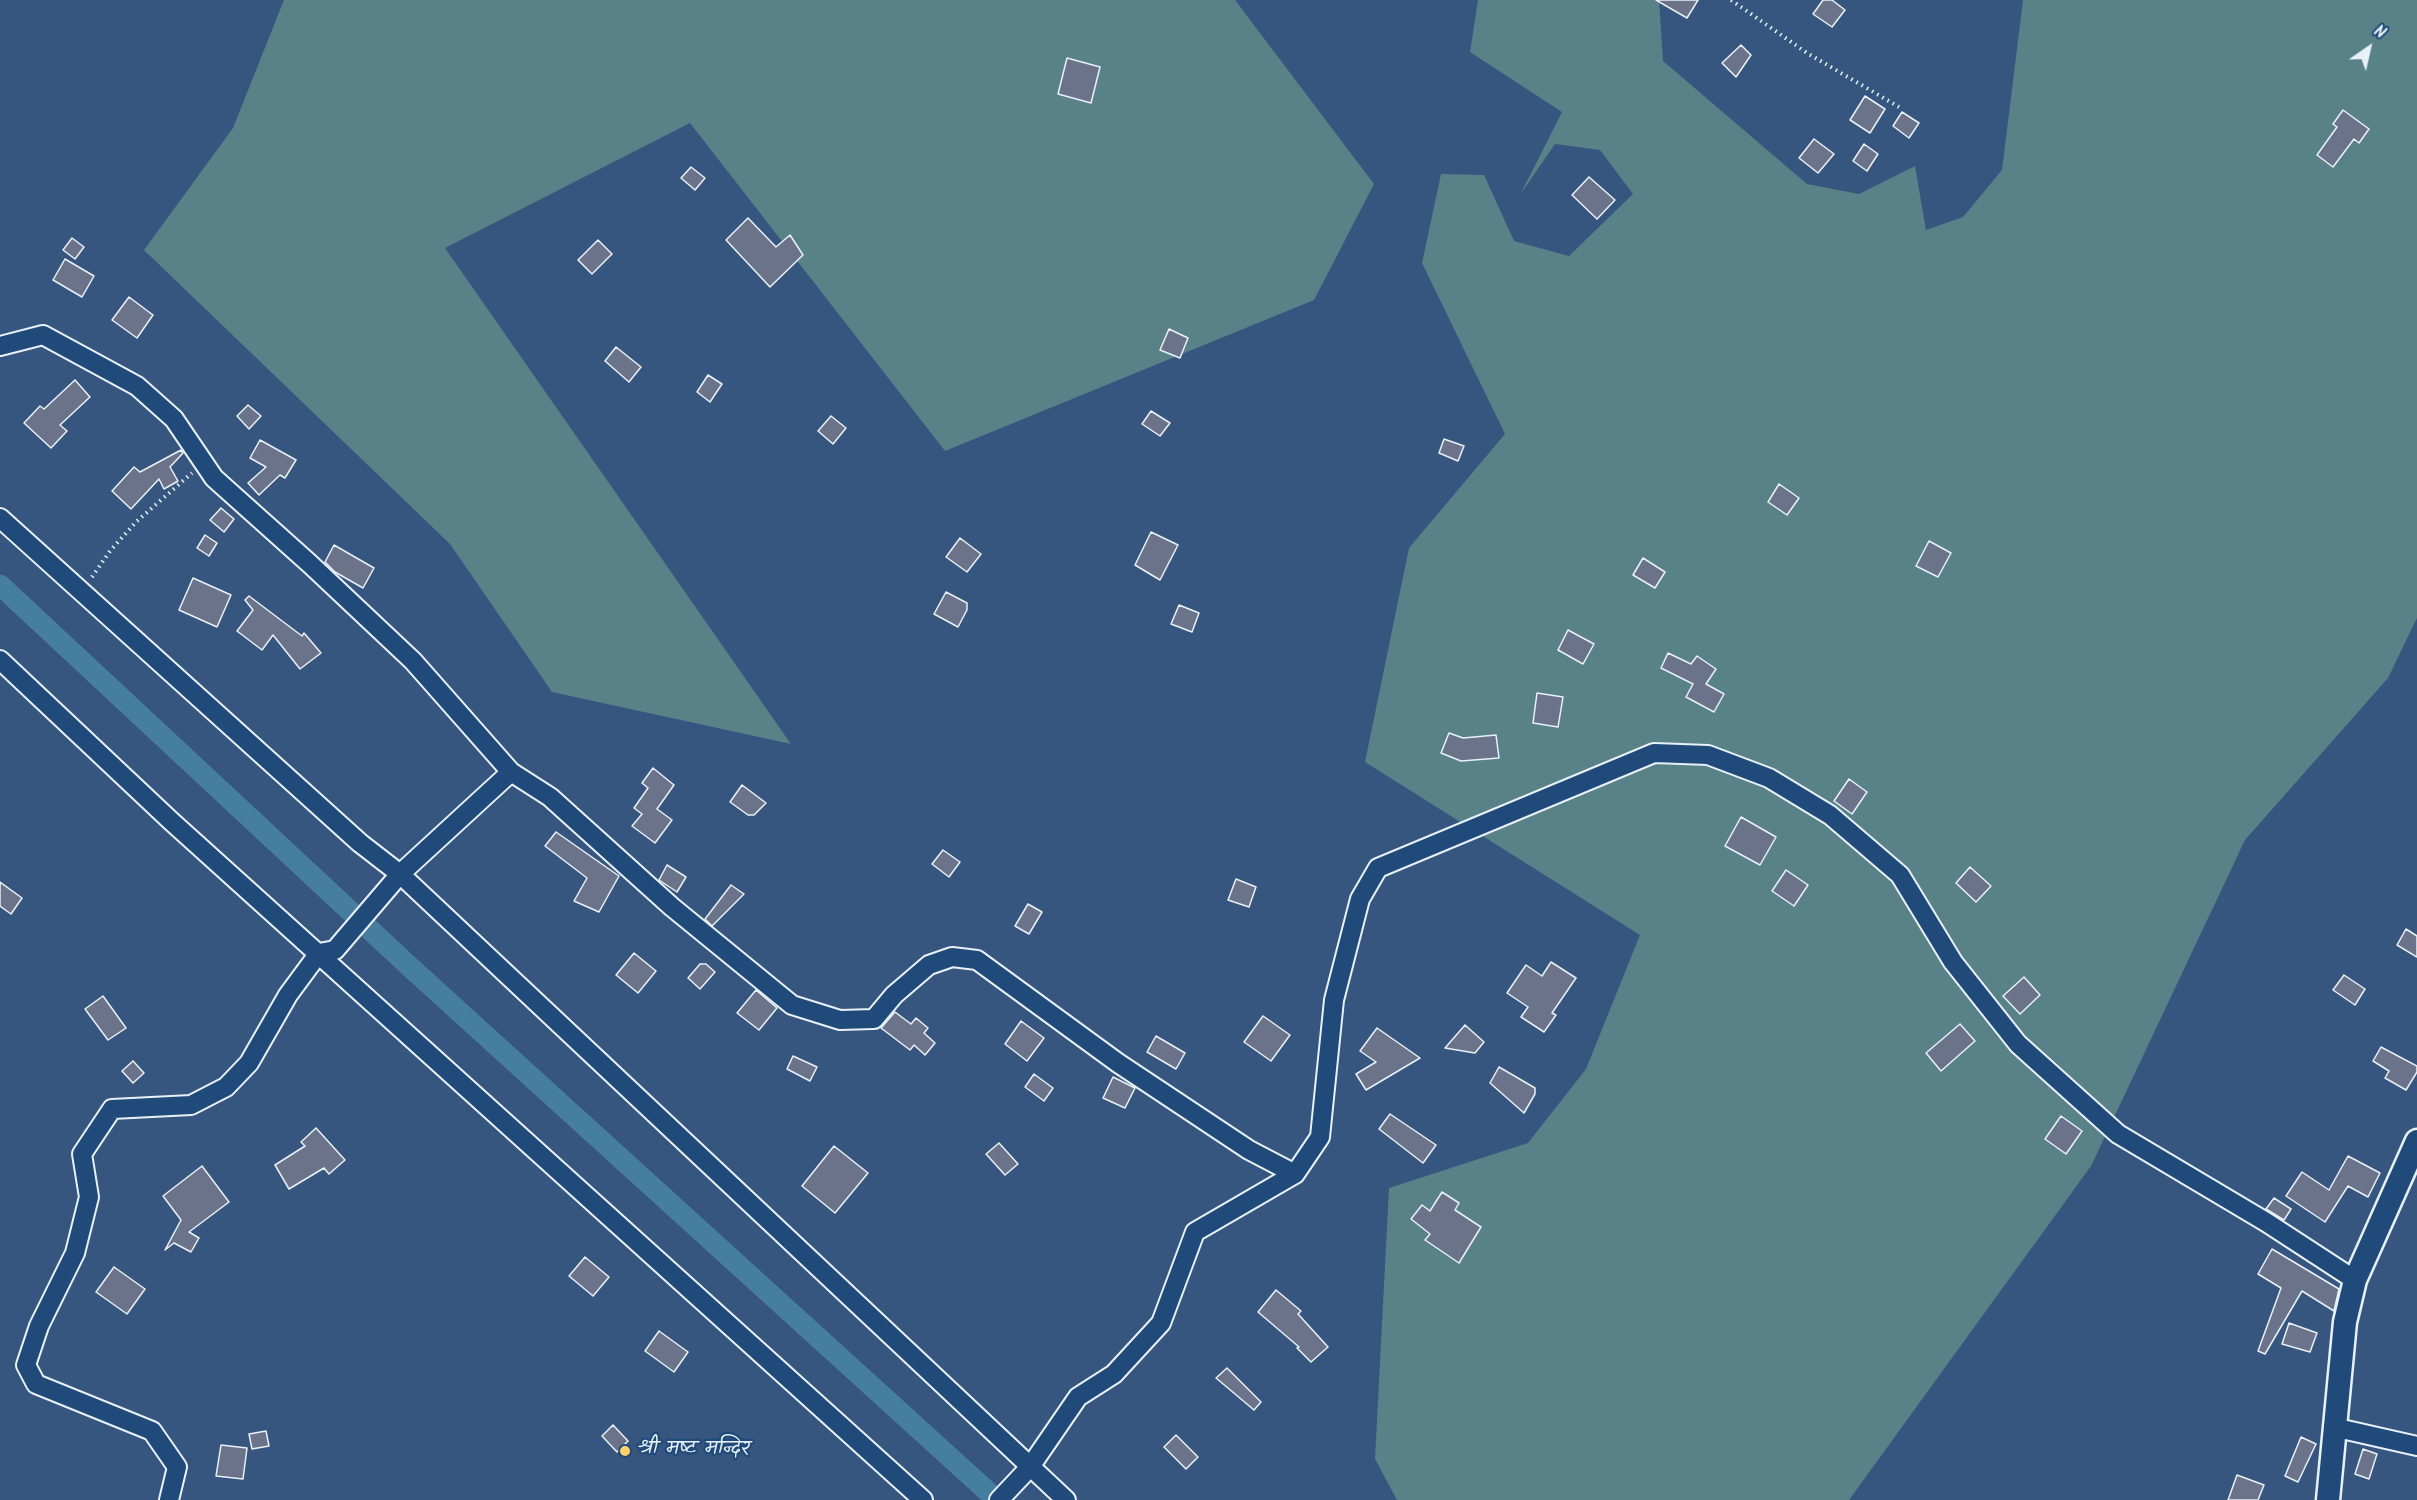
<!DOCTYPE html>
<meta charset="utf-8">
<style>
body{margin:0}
#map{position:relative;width:2417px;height:1500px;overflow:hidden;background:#36567f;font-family:Kalam,sans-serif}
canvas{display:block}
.north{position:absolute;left:2339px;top:18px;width:60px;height:60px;-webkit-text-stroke:4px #1f4a7a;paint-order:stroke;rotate:34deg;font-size:16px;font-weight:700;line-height:24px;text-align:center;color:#e8f1f8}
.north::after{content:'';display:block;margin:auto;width:21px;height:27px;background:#e8f1f8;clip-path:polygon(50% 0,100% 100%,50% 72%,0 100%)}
</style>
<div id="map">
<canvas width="2417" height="1500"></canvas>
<div class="north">N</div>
</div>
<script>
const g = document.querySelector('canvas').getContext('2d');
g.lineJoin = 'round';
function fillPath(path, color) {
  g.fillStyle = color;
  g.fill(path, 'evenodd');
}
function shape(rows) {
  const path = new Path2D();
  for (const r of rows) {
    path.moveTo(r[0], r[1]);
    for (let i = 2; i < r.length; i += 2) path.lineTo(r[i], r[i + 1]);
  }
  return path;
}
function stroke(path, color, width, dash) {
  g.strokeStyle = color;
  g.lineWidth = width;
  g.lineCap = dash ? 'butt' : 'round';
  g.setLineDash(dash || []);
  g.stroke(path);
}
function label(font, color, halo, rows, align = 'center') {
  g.font = font + ' Kalam,"Playpen Sans Deva",sans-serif';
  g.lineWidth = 4.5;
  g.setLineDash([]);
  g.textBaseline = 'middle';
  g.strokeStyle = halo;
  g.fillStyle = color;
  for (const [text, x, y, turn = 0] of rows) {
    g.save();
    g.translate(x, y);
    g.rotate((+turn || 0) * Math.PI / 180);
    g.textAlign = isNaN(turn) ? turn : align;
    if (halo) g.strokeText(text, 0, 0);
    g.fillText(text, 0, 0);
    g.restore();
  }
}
fillPath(shape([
 [284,0,1235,0,1374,184,1314,300,945,451,690,123,445,248,791,744,552,692,450,544,144,250,233,128],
 [1478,0,1659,0,1663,61,1807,184,1859,194,1915,166,1926,230,1963,217,2002,170,2023,0,2417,0,2417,618,2388,678,2245,840,2091,1166,1849,1500,1397,1500,1375,1459,1389,1188,1528,1143,1586,1069,1640,935,1365,762,1409,548,1505,434,1422,263,1441,174,1484,175,1514,241,1569,256,1633,194,1600,150,1555,144,1520,195,1562,112,1470,52]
]), '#598188');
stroke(shape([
 [0,585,409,966,997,1500]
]), '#467e9f', 21);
const building = shape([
 [1656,0,1698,0,1687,18,1656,0],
 [1823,0,1832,0,1845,10,1832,27,1813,14,1823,0],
 [1741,45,1751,55,1736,77,1722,63,1741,45],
 [1067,58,1100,67,1091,103,1058,94,1067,58],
 [1865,96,1885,109,1870,133,1850,120,1865,96],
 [2343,110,2369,129,2359,143,2354,139,2333,167,2317,155,2337,127,2333,124,2343,110],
 [1902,112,1919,123,1909,138,1893,126,1902,112],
 [1814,139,1834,154,1818,173,1799,158,1814,139],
 [1864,144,1878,154,1867,171,1853,161,1864,144],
 [691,167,705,178,695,190,681,178,691,167],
 [1589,177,1615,200,1597,219,1572,195,1589,177],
 [748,218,776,247,790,235,803,255,770,287,726,240,748,218],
 [72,238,84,247,75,259,63,250,72,238],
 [598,240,612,254,592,274,578,260,598,240],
 [65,259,94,276,82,297,53,280,65,259],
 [129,297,153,315,137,338,112,320,129,297],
 [1169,329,1188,338,1180,358,1160,350,1169,329],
 [616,347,641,367,629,382,605,361,616,347],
 [708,375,722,384,710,402,697,392,708,375],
 [75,380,90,397,60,425,67,431,51,448,24,423,40,406,44,409,75,380],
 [248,405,261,416,249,429,237,416,248,405],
 [1151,411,1170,423,1160,436,1142,424,1151,411],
 [831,416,846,428,833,444,818,431,831,416],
 [1444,439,1464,446,1458,461,1439,453,1444,439],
 [260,440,296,460,285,478,280,475,259,495,248,483,266,467,250,458,260,440],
 [181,450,183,453,170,467,178,481,164,489,159,479,131,509,112,491,134,467,140,472,181,450],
 [1779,484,1799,498,1787,515,1768,502,1779,484],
 [221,508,234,519,224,532,210,520,221,508],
 [1151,532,1178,545,1160,580,1135,565,1151,532],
 [205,535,217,543,209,556,197,548,205,535],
 [960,538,981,554,967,572,946,557,960,538],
 [1929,541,1951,553,1938,577,1916,566,1929,541],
 [334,545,374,568,363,588,335,572,325,562,334,545],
 [1643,558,1665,572,1655,588,1633,575,1643,558],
 [193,578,231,595,217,627,179,610,193,578],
 [946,592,967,603,967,610,958,627,934,614,946,592],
 [249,596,302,636,304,633,321,653,300,669,273,635,262,650,237,631,253,610,245,600,249,596],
 [1179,605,1199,613,1192,632,1171,624,1179,605],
 [1568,630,1594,644,1583,664,1558,650,1568,630],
 [1668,653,1691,664,1697,656,1716,669,1706,684,1724,694,1714,712,1686,697,1693,684,1661,668,1668,653],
 [1537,693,1563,697,1558,727,1533,723,1537,693],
 [1449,733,1463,738,1496,735,1499,758,1461,761,1441,753,1449,733],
 [653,768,674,785,657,809,672,820,655,843,632,826,642,814,634,808,648,788,642,783,653,768],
 [1849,779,1867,792,1852,814,1834,801,1849,779],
 [742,785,766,803,754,815,748,815,730,802,742,785],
 [1741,817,1776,837,1760,865,1725,846,1741,817],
 [556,832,619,876,599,912,574,901,587,878,545,846,556,832],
 [943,850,960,862,949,877,932,864,943,850],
 [667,865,686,877,677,892,659,880,667,865],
 [1970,867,1991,886,1976,902,1956,883,1970,867],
 [1786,870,1808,885,1794,906,1772,891,1786,870],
 [1236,879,1256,887,1249,907,1228,900,1236,879],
 [0,882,22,898,11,914,0,906,0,882],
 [731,885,744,894,712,926,705,919,731,885],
 [1028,904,1042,912,1029,934,1015,926,1028,904],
 [2406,929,2417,936,2417,957,2397,945,2406,929],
 [634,953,656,971,638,993,616,975,634,953],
 [1551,962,1576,978,1552,1013,1556,1015,1544,1032,1521,1017,1528,1007,1507,993,1526,965,1542,976,1551,962],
 [700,964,706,964,715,972,700,989,688,978,700,964],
 [2344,975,2365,989,2355,1005,2333,990,2344,975],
 [2024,977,2040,995,2020,1014,2003,996,2024,977],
 [756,990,777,1008,759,1030,737,1013,756,990],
 [103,996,126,1028,108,1040,85,1009,103,996],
 [895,1012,911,1024,916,1018,928,1028,924,1033,935,1043,925,1055,914,1045,910,1050,881,1028,895,1012],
 [1263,1016,1290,1035,1271,1061,1244,1042,1263,1016],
 [1021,1021,1044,1038,1027,1061,1005,1044,1021,1021],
 [1960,1024,1975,1041,1941,1071,1926,1053,1960,1024],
 [1465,1025,1484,1042,1475,1053,1445,1048,1465,1025],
 [1377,1028,1420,1058,1366,1090,1356,1074,1376,1062,1360,1051,1377,1028],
 [1156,1036,1185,1053,1176,1069,1147,1052,1156,1036],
 [2381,1047,2417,1066,2417,1072,2406,1090,2385,1078,2389,1071,2373,1061,2381,1047],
 [793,1056,817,1067,810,1081,787,1069,793,1056],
 [133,1061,144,1073,133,1083,122,1071,133,1061],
 [1499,1067,1535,1088,1535,1094,1524,1113,1490,1083,1499,1067],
 [1034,1074,1053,1088,1044,1101,1025,1087,1034,1074],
 [1113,1077,1135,1088,1125,1108,1103,1098,1113,1077],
 [1390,1114,1436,1145,1423,1163,1379,1129,1390,1114],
 [2061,1116,2082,1131,2066,1154,2045,1139,2061,1116],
 [316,1128,345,1160,329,1174,324,1168,289,1189,275,1165,305,1146,301,1142,316,1128],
 [999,1143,1018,1164,1005,1175,986,1154,999,1143],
 [834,1146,868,1173,835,1213,802,1186,834,1146],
 [2348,1156,2380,1173,2368,1197,2348,1186,2325,1222,2286,1196,2302,1172,2329,1190,2348,1156],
 [202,1166,229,1202,189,1232,199,1238,191,1252,174,1243,165,1250,181,1220,163,1196,202,1166],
 [1442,1192,1459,1203,1455,1210,1481,1227,1459,1263,1425,1240,1430,1234,1411,1219,1422,1205,1430,1211,1442,1192],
 [2274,1198,2291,1209,2284,1220,2266,1209,2274,1198],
 [2272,1249,2339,1289,2334,1311,2302,1291,2265,1354,2258,1351,2281,1288,2258,1274,2272,1249],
 [585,1257,609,1277,593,1296,569,1276,585,1257],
 [114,1267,145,1289,127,1314,96,1292,114,1267],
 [1276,1290,1301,1311,1298,1314,1328,1347,1311,1362,1297,1348,1299,1347,1258,1312,1276,1290],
 [2289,1323,2317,1333,2310,1352,2282,1344,2289,1323],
 [659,1331,688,1352,674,1372,645,1351,659,1331],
 [1227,1368,1261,1402,1254,1410,1216,1378,1227,1368],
 [613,1425,628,1441,617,1452,602,1436,613,1425],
 [266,1431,269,1446,252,1449,249,1434,266,1431],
 [1176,1435,1198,1457,1186,1469,1164,1447,1176,1435],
 [2301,1437,2316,1444,2298,1482,2285,1476,2301,1437],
 [221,1445,247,1448,243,1479,216,1476,221,1445],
 [2363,1449,2377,1454,2369,1479,2355,1474,2363,1449],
 [2237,1475,2264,1485,2258,1500,2228,1500,2237,1475]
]);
fillPath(building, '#6b738b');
stroke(building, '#e8f1f8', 1.5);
const minor = shape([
 [0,346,43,335,137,386,174,419,214,478,310,564,413,661,511,772],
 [0,518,360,843,400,874,1066,1500],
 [0,660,171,821,923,1500],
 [2333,1427,2417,1446],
 [169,1500,177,1467,152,1431,36,1384,26,1365,39,1326,75,1253,89,1197,82,1154,112,1109,191,1105,226,1087,249,1063,288,995,319,953,335,950,400,874,511,772,550,797,672,907,792,1005,840,1020,874,1019,894,995,929,965,952,957,977,960,1118,1063,1249,1150,1295,1174],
 [999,1500,1030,1467,1078,1397,1114,1374,1161,1323,1195,1232,1295,1174,1320,1137,1334,1000,1360,899,1378,868,1654,753,1708,755,1769,778,1830,815,1900,875,1953,962,2018,1044,2118,1134,2266,1222,2355,1280]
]);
const tertiary = shape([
 [2328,1500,2345,1322,2355,1280,2417,1141]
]);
stroke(minor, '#e8f1f8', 22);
stroke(tertiary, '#e8f1f8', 27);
stroke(shape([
 [1731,0,1807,53,1899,107],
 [92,577,110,551,136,522,192,473]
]), '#e8f1f8', 4, [1.5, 4.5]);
stroke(minor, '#1f4a7a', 18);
stroke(tertiary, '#1f4a7a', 22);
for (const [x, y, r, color] of [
 [625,1451,6,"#ffd166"]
]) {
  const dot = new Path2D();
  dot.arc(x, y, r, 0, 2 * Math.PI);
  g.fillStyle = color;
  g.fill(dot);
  stroke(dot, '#1f4a7a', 2);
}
label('20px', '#e8f1f8', '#1f4a7a', [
 ["श्री मष्ट मन्दिर",637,1451]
], 'left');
</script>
